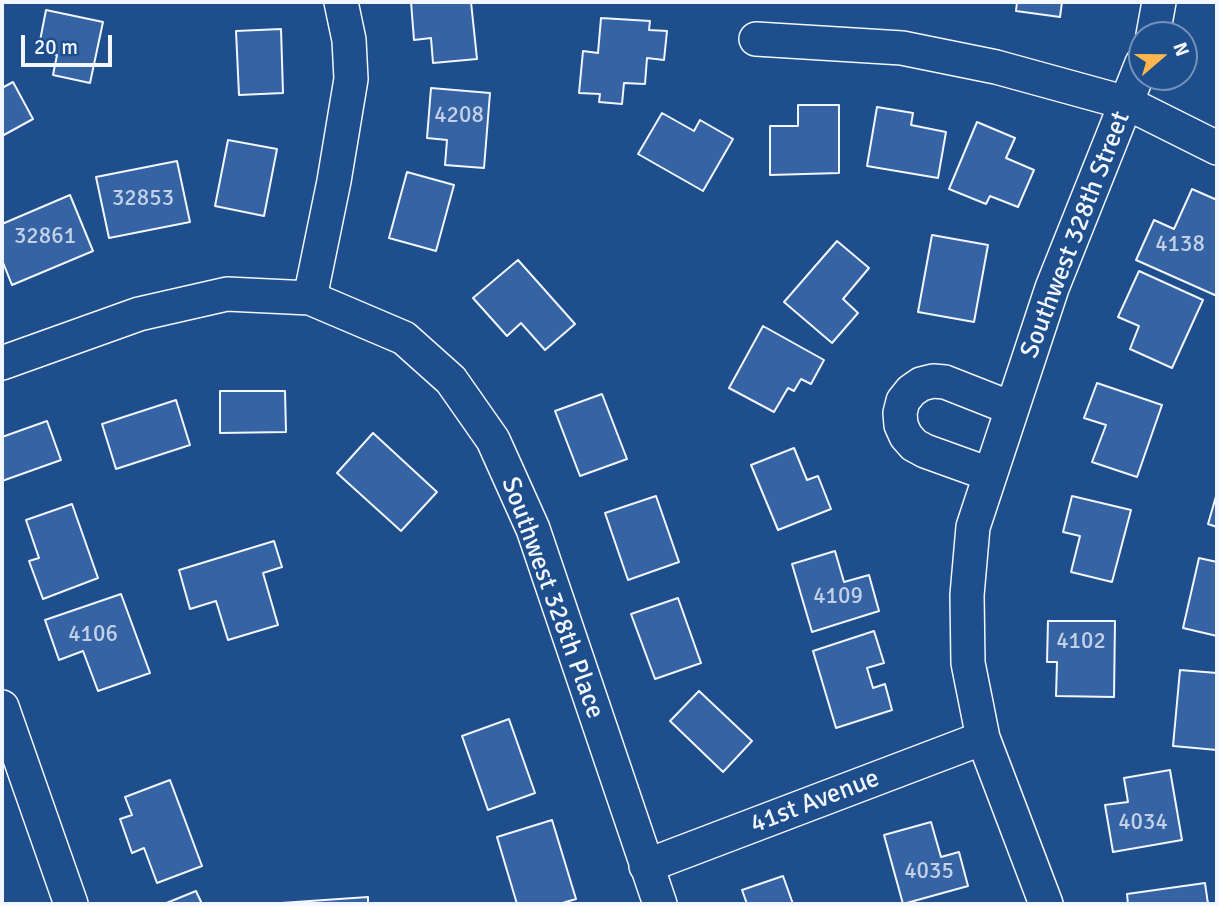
<!DOCTYPE html>
<style>
body{margin:0}
#map{position:relative;width:1219px;height:906px;overflow:hidden;background:#1f4e8c;font-family:Signika,sans-serif}
canvas{display:block}
.frame{position:absolute;inset:0;border:4px solid #f2f6ff;pointer-events:none}
.north{position:absolute;left:1128px;top:21px;width:70px;height:70px;box-sizing:border-box;background:#1f4e8c;border:2px solid #7391ba;border-radius:50%;rotate:70deg;font-size:19px;font-weight:700;line-height:28px;text-align:center;color:#f2f6ff}
.north::after{content:'';display:block;margin:auto;width:24px;height:32px;background:#ffb74d;clip-path:polygon(50% 0,100% 100%,50% 72%,0 100%)}
.scale{position:absolute;left:21px;top:35px;width:91px;height:32px;box-sizing:border-box;border:4px solid #f2f6ff;border-top:0;padding-left:9px;font-size:21px;line-height:24px;white-space:nowrap;color:#f2f6ff;-webkit-text-stroke:5px #1f4e8c;paint-order:stroke}
</style>
<div id="map">
<canvas width="1219" height="906"></canvas>
<div class="frame"></div>
<div class="north">N</div>
<div class="scale">20 m</div>
</div>
<script>
const g = document.querySelector('canvas').getContext('2d');
g.lineJoin = 'round';
function fillPath(path, color) {
  g.fillStyle = color;
  g.fill(path, 'evenodd');
}
function shape(rows) {
  const path = new Path2D();
  for (const r of rows) {
    path.moveTo(r[0], r[1]);
    for (let i = 2; i < r.length; i += 2) path.lineTo(r[i], r[i + 1]);
  }
  return path;
}
function stroke(path, color, width, dash) {
  g.strokeStyle = color;
  g.lineWidth = width;
  g.lineCap = dash ? 'butt' : 'round';
  g.setLineDash(dash || []);
  g.stroke(path);
}
function label(font, color, halo, rows, align = 'center') {
  g.font = font + ' Signika,sans-serif';
  g.lineWidth = 5;
  g.setLineDash([]);
  g.textBaseline = 'middle';
  g.strokeStyle = halo;
  g.fillStyle = color;
  for (const [text, x, y, turn = 0] of rows) {
    g.save();
    g.translate(x, y);
    g.rotate((+turn || 0) * Math.PI / 180);
    g.textAlign = isNaN(turn) ? turn : align;
    if (halo) g.strokeText(text, 0, 0);
    g.fillText(text, 0, 0);
    g.restore();
  }
}
const building = shape([
 [411,2,471,2,477,59,433,63,431,38,414,40,411,2],
 [1017,2,1062,2,1060,17,1016,11,1017,2],
 [46,10,103,22,90,83,53,75,57,55,38,51,46,10],
 [601,18,650,21,649,30,667,31,664,60,647,58,645,84,624,83,622,104,599,102,600,94,579,93,583,51,598,53,601,18],
 [281,29,283,93,239,95,236,31,281,29],
 [13,82,33,119,2,136,2,88,13,82],
 [431,88,490,93,484,168,445,165,447,140,427,138,431,88],
 [798,105,839,105,839,173,770,175,770,126,798,126,798,105],
 [877,107,913,113,911,125,946,132,938,178,867,166,877,107],
 [662,113,694,131,700,120,733,139,703,191,638,154,662,113],
 [977,122,1015,138,1006,158,1034,170,1018,207,990,196,986,204,949,189,977,122],
 [228,140,277,149,264,216,215,206,228,140],
 [177,161,190,222,109,238,96,177,177,161],
 [407,172,454,185,436,251,389,238,407,172],
 [1192,189,1217,200,1217,296,1136,260,1154,220,1174,229,1192,189],
 [70,195,93,251,12,285,2,260,2,224,70,195],
 [932,235,988,245,974,322,918,312,932,235],
 [837,241,869,268,843,299,858,313,832,343,784,302,837,241],
 [518,260,575,324,545,350,521,323,507,336,473,298,518,260],
 [1139,271,1203,300,1172,368,1130,349,1139,326,1118,317,1139,271],
 [763,326,824,360,811,384,801,379,794,391,788,388,774,412,729,388,763,326],
 [1097,383,1162,405,1137,477,1092,462,1106,425,1084,418,1097,383],
 [220,391,285,391,286,432,220,433,220,391],
 [602,394,627,459,580,476,555,411,602,394],
 [176,400,190,445,116,469,102,424,176,400],
 [47,421,61,460,2,481,2,437,47,421],
 [373,433,437,492,401,531,337,473,373,433],
 [794,448,807,480,818,476,831,509,778,530,751,465,794,448],
 [1217,493,1217,527,1208,524,1217,493],
 [656,496,679,562,628,580,605,513,656,496],
 [1072,496,1131,510,1112,582,1071,572,1080,536,1063,532,1072,496],
 [72,504,98,578,43,599,29,561,39,558,26,520,72,504],
 [274,541,282,567,263,573,278,625,228,640,216,601,190,609,179,570,274,541],
 [835,551,844,582,869,575,879,611,812,632,792,564,835,551],
 [1199,558,1217,562,1217,636,1183,628,1199,558],
 [121,594,150,673,98,691,83,651,59,660,45,620,121,594],
 [678,598,701,663,655,679,631,614,678,598],
 [1048,621,1115,621,1114,697,1056,696,1057,662,1047,662,1048,621],
 [874,631,884,663,867,668,873,688,885,684,892,710,836,728,813,651,874,631],
 [1180,670,1217,673,1217,750,1173,746,1180,670],
 [699,691,752,741,723,772,670,721,699,691],
 [509,719,535,793,488,810,462,736,509,719],
 [1170,770,1182,840,1113,852,1105,805,1128,802,1124,778,1170,770],
 [170,780,202,866,157,883,144,848,132,853,120,819,132,815,125,797,170,780],
 [552,820,576,899,559,904,517,904,497,837,552,820],
 [931,822,941,857,959,852,968,886,903,904,884,835,931,822],
 [783,876,793,904,747,904,742,890,783,876],
 [1205,883,1208,904,1128,904,1127,894,1205,883],
 [196,891,202,904,164,904,196,891],
 [368,897,368,904,282,904,281,903,368,897]
]);
fillPath(building, '#3563a3');
stroke(building, '#f2f6ff', 2);
const minor = shape([
 [1153,35,1159,2],
 [756,39,902,48,996,67,1127,103,1217,148],
 [310,298,334,181,351,79,349,40,341,2],
 [2,363,139,314,227,294,310,298,404,338,451,380,493,440,533,529,660,904],
 [989,474,925,451,914,445,906,436,901,425,900,413,903,401,911,391,921,384,933,381,945,382,1011,408],
 [2,707,71,904],
 [646,866,983,738],
 [1046,904,983,738,968,663,967,595,973,527,1052,288,1142,63]
]);
stroke(minor, '#f2f6ff', 36);
stroke(minor, '#1f4e8c', 33);
label('23px', '#c3d1e8', null, [
 ["4208",459,116],
 ["32853",143,199],
 ["32861",45,237],
 ["4138",1180,245],
 ["4109",838,597],
 ["4106",93,635],
 ["4102",1081,642],
 ["4034",1143,823],
 ["4035",929,872]
]);
label('26px', '#f2f6ff', '#1f4e8c', [
 ["Southwest 328th Street",1076,235,-69],
 ["Southwest 328th Place",552,598,70],
 ["41st Avenue",815,802,-21]
]);
</script>
